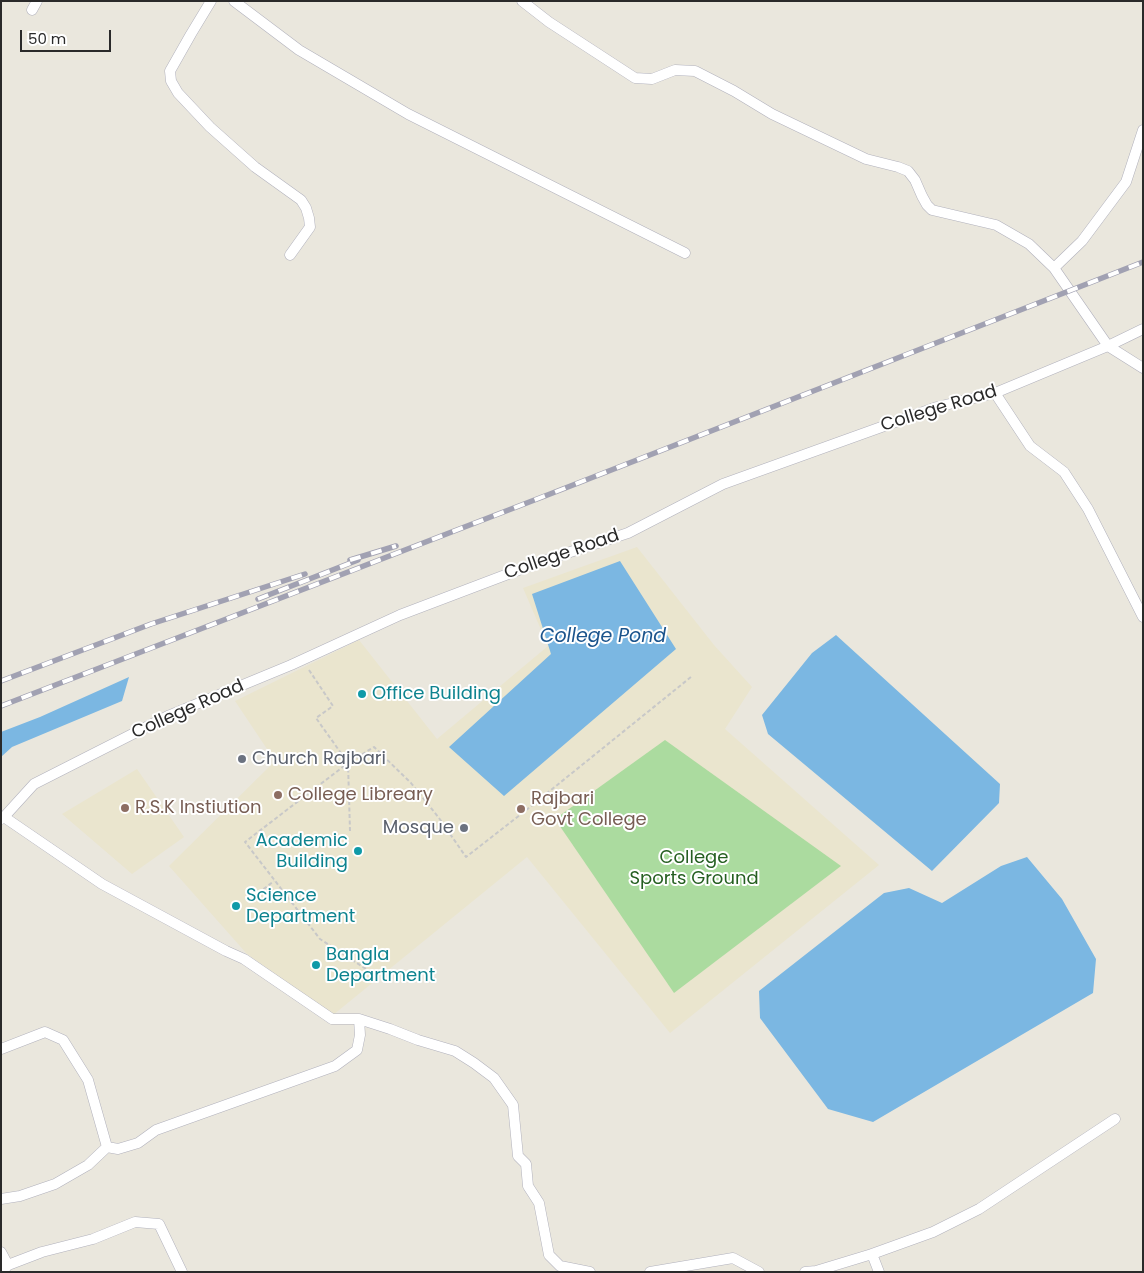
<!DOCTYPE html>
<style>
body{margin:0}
#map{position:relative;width:1144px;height:1273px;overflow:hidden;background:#eae7dd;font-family:Poppins,sans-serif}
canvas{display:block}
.frame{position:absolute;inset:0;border:2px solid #2a2a2a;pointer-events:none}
.scale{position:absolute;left:20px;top:30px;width:91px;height:22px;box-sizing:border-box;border:2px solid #2a2a2a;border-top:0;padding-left:6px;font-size:15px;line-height:18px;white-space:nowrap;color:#2a2a2a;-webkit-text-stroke:4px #fff;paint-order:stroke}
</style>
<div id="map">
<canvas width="1144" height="1273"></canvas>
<div class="frame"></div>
<div class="scale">50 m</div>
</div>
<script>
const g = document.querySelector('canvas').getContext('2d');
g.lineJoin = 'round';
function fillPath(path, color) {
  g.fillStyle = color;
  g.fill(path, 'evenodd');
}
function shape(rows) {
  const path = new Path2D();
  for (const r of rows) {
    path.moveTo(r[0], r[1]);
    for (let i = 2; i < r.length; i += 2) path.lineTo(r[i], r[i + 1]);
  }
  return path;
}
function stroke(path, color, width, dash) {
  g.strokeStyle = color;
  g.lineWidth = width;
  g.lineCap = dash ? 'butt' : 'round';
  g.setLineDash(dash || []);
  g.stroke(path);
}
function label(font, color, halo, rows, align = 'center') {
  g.font = font + ' Poppins,sans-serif';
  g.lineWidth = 4;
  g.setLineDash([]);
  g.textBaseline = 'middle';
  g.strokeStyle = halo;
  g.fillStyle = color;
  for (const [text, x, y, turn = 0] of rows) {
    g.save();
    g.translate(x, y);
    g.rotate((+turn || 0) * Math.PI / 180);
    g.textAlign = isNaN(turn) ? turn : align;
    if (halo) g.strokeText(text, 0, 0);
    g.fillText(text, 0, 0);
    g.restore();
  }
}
fillPath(shape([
 [637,547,714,645,752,687,725,729,879,865,670,1033,527,857,333,1015,247,954,169,866,275,761,235,701,359,640,437,739,548,646,523,588],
 [137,769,184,837,132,874,62,814]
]), '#eae5ce');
fillPath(shape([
 [665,740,841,866,674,993,555,819]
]), '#abdb9f');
fillPath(shape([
 [620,561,676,649,504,796,449,747,551,654,532,594],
 [836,635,1000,784,999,803,932,871,768,734,762,715,812,653],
 [129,677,122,701,12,747,1,757,1,732,40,717],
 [1027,857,1062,899,1096,959,1093,993,873,1122,828,1109,760,1018,759,991,884,893,909,888,942,903,1001,866]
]), '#7bb7e2');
const street = shape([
 [211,1,191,34,170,71,171,81,178,93,210,127,255,167,301,200,306,208,309,218,310,227,290,255],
 [234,1,299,50,408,114,685,253],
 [522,1,549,22,635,78,652,79,675,70,695,71,734,91,772,114,866,159,898,167,908,171,915,180,922,196,927,205,932,210,996,225,1029,244,1054,268,1108,346,1143,368],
 [32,10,37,1],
 [1054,268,1082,241,1126,182,1143,130],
 [995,393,1030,446,1064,472,1088,509,1143,617],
 [4,817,102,884,226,951,244,959,332,1019,359,1019,390,1029,418,1040,455,1051,474,1063,494,1078,513,1105,518,1156,526,1164,528,1186,539,1203,549,1255,560,1266,590,1272],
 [1,819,4,817,34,784,170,715,291,665,400,615,537,563,628,533,723,484,937,407,995,393,1108,346,1143,329],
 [1,1049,45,1032,63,1040,88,1080,107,1147,118,1149,138,1143,156,1130,335,1066,357,1050,360,1035,359,1019],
 [1,1199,20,1196,55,1184,88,1165,107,1147],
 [1,1252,8,1265,2,1272],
 [872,1254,879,1272],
 [8,1265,42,1252,93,1239,135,1222,159,1224,182,1272],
 [650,1272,733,1258,759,1272],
 [805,1272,816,1271,872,1254,933,1232,979,1209,1115,1119]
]);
stroke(street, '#b1b1bc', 11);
stroke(shape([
 [309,670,333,706,316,718,348,763,245,842,320,939,366,969],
 [350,831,348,763,374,747,411,783,439,818,466,857,520,815,691,677],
 [248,901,274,881]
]), '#c8c8c8', 2, [4, 2.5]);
stroke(street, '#fff', 10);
const rail = shape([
 [350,560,396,546],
 [258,599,358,560],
 [1,681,151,624,305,574],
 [1,706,550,494,1143,262]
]);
stroke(rail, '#a1a1b2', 5.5);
stroke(rail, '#fff', 4, [11]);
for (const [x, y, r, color] of [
 [362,694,5,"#0f9aa8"],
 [242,759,5,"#6b7280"],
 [278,795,5,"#8d6e63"],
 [125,808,5,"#8d6e63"],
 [521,809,5,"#8d6e63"],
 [464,828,5,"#6b7280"],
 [358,851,5,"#0f9aa8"],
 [236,906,5,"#0f9aa8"],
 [316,965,5,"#0f9aa8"]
]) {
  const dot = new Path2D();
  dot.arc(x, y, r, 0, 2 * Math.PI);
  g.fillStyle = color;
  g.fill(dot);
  stroke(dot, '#fff', 2);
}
label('18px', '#2a2a2a', '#fff', [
 ["College Road",939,409,-17],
 ["College Road",562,555,-19],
 ["College Road",188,710,-24]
]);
label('18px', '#0d838f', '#fff', [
 ["Office Building",372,694],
 ["Academic",348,841,"right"],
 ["Building",348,862,"right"],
 ["Science",246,896],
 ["Department",246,917],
 ["Bangla",326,955],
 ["Department",326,976]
], 'left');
label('18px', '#5b616d', '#fff', [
 ["Church Rajbari",252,759],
 ["Mosque",454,828,"right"]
], 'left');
label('18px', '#785e54', '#fff', [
 ["College Libreary",288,795],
 ["Rajbari",531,799],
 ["Govt College",531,820],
 ["R.S.K Instiution",135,808]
], 'left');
label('18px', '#255f21', '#fff', [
 ["College",694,858],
 ["Sports Ground",694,879]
]);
label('italic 19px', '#1b548c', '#fff', [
 ["College Pond",603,637]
]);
</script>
